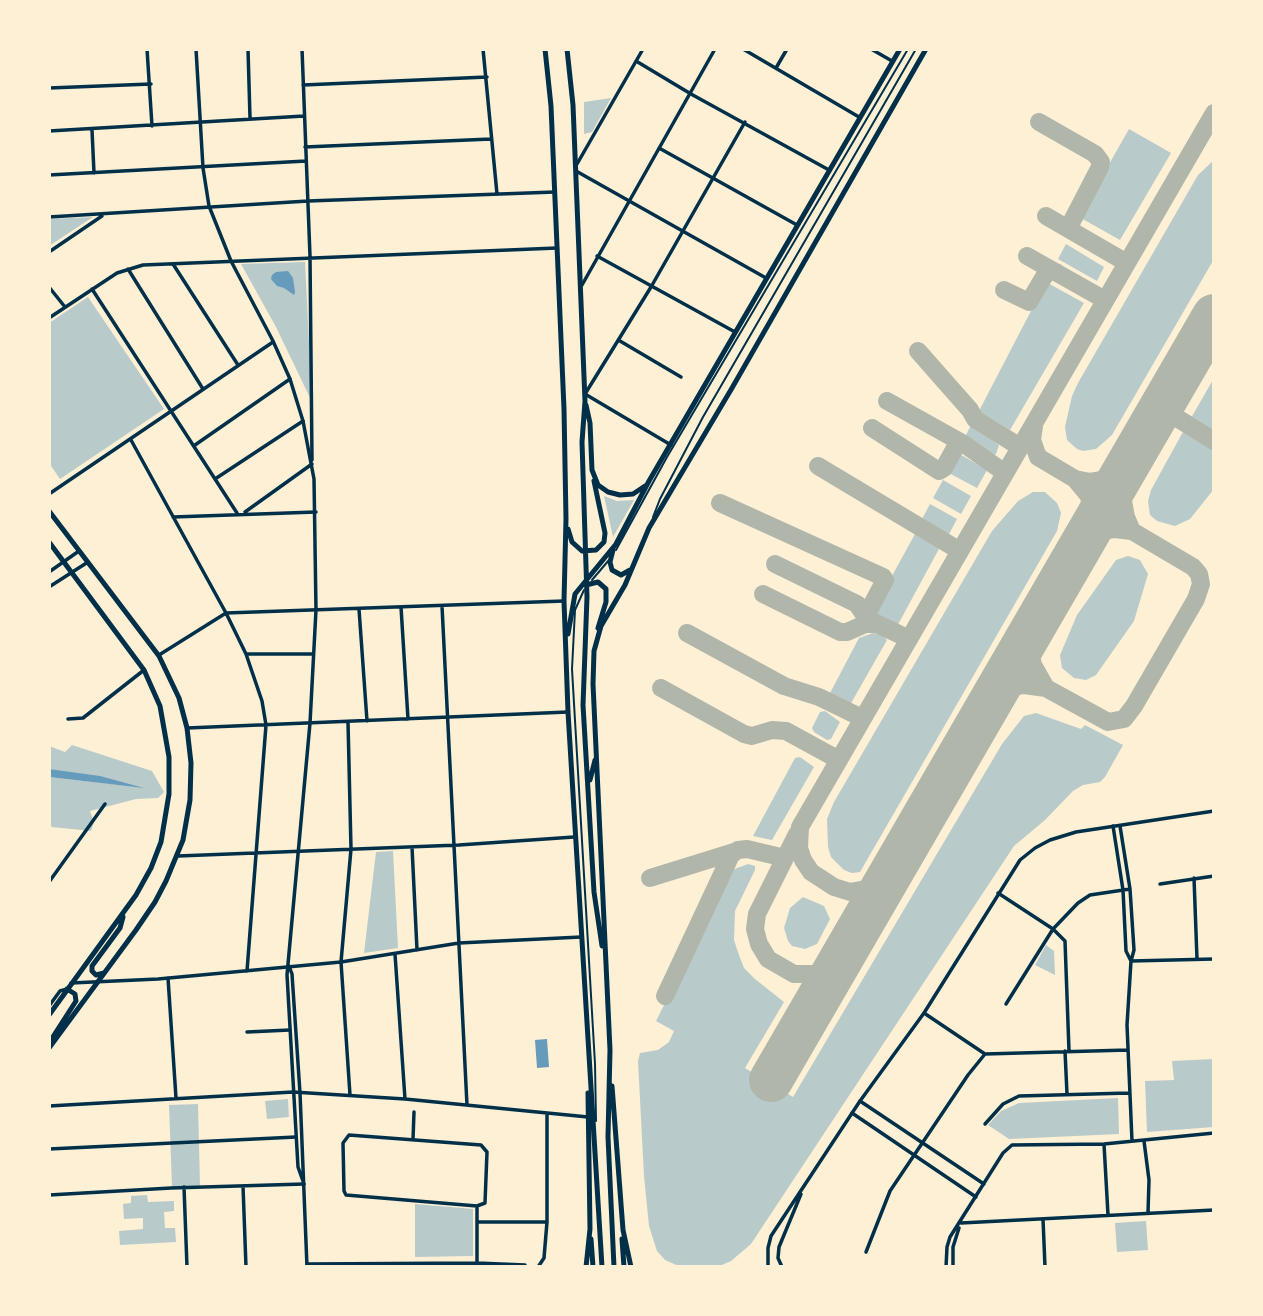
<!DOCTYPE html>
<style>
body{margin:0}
#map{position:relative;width:1263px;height:1316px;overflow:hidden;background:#fdf0d5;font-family:"IBM Plex Sans",sans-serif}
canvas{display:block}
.frame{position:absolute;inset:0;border:51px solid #fdf0d5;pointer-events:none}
</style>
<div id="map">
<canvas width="1263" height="1316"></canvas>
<div class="frame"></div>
</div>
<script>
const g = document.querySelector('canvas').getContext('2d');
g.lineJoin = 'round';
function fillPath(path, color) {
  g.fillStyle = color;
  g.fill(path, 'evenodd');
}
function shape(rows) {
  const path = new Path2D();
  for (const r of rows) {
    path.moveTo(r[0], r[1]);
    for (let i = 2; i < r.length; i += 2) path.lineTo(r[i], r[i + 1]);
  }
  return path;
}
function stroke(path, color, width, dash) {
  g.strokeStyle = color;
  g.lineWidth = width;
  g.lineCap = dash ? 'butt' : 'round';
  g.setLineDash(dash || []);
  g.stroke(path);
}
fillPath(shape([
 [611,98,592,132,584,134,584,102],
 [1129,129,1171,153,1120,240,1079,217],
 [1214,160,1214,259,1112,435,1096,449,1083,451,1077,449,1067,440,1065,427,1072,396,1078,383,1198,175],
 [93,217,49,246,49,219],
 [1066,244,1104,267,1097,281,1058,259],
 [305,262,312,402,276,327,241,264],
 [1046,282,1084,303,1010,430,979,411],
 [88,297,164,409,60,479,49,463,49,323],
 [1214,378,1214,432,1191,418],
 [971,425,999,445,996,454,994,455,966,435],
 [1184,430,1214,448,1214,489,1190,519,1175,526,1157,521,1150,515,1148,501,1151,490],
 [958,453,987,470,977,488,947,472],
 [943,480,971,496,961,514,933,498],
 [1033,492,1045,492,1057,503,1061,513,1057,531,860,872,852,873,844,870,831,857,828,847,827,819,834,802,992,531,1018,501],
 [604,496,617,501,634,500,613,537],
 [930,504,957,519,948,536,921,521],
 [915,534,940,547,895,630,870,616],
 [1128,556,1140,560,1148,574,1134,621,1096,675,1086,680,1074,678,1062,668,1060,655,1077,615,1116,560],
 [873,633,882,634,887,640,850,705,829,695,859,638],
 [825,711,840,722,831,739,827,740,814,732,812,728,820,712],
 [1036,713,1081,729,1085,725,1123,745,1105,777,1100,782,1083,785,1073,791,1045,820,1014,846,751,1244,731,1261,717,1267,681,1267,665,1260,657,1251,649,1226,644,1176,638,1061,640,1053,658,1050,669,1042,674,1031,656,1021,732,870,748,864,755,866,755,870,735,911,734,940,739,955,744,968,755,979,784,1002,745,1068,793,1097,1002,744,1024,716],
 [72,745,152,771,164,792,158,798,136,799,90,811,94,822,91,831,52,827,49,825,49,777,138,787,49,769,49,746,65,752],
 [800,757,814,767,772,840,753,836,795,758],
 [393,851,398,948,364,953,376,852],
 [803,897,824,906,830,919,817,944,805,949,792,946,788,941,784,928,790,908],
 [1046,945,1054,951,1055,975,1035,965],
 [1214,1059,1214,1127,1147,1132,1145,1081,1174,1080,1172,1061],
 [1118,1098,1119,1134,1009,1139,988,1125,1001,1111,1019,1103],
 [288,1099,289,1117,267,1119,265,1101],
 [198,1104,200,1186,172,1187,169,1105],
 [147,1195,148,1202,174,1201,174,1211,164,1212,165,1228,175,1228,176,1242,120,1245,119,1231,143,1229,143,1218,124,1219,123,1204,131,1203,131,1196],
 [415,1204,473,1209,473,1256,415,1257],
 [1146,1221,1148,1250,1117,1252,1115,1223]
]), '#b9caca');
fillPath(shape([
 [288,271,293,278,295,292,294,295,284,288,277,286,271,279,272,275,276,272],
 [49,769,100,776,144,788,49,777],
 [547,1039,549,1067,537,1068,535,1040]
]), '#669bbc');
stroke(shape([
 [1039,122,1095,154,1101,162,1100,167,1071,223,1071,229,1075,233],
 [1046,216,1127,263],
 [1027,256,1105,300],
 [1004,290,1029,302,1045,275,1051,271,1056,272],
 [918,351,970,410,975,419,1020,447],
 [887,401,964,444,1005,473],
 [1161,408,1214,441],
 [1034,426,1032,440,1038,457,1075,479,1089,496,1092,514,1088,534],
 [872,428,939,471,944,468,956,446,963,444],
 [818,466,960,551],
 [1075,479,1090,482,1108,479,1123,470,1130,462],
 [720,503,883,577,885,580,868,612,870,620],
 [1088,534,1114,529,1132,531],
 [775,564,857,604,867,619,909,639],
 [763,594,840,632,847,632,865,624,877,624],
 [687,633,784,686,819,697,862,718],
 [1027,639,1033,665,1046,688],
 [661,688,744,734,752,736,772,730,786,731,839,760],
 [997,690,1024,685,1046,688,1108,722,1124,719,1134,706,1196,599,1201,584,1199,574,1193,567,1132,531,1126,517,1119,480],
 [797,834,757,914,755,929,759,944,768,959,794,974,817,974,833,966,844,955],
 [895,868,886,878,871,888,850,892,834,887,811,872,803,860,799,848,800,827,1214,113],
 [650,878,737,851],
 [665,996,731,855,738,850,747,849,785,858]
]), '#b1b6ab', 18);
stroke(shape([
 [771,1080,1214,316]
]), '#b1b6ab', 44);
stroke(shape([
 [653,517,660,499,703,417,916,49],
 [616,550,667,457,908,49],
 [592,580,609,560],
 [584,590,575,610,572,669,595,1064,596,1121]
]), '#003049', 2);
stroke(shape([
 [147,49,152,126],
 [248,49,250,118],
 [302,49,310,256,312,460],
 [483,49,497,194],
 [743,49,859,117],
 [871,49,892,61],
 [636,61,691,94,829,170],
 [776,68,787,49],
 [303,85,487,77],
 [49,88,151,84],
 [92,130,94,173],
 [49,131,304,116],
 [305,147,491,139],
 [659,148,797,225],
 [577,164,643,49],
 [576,171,766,278],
 [49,175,306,161],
 [49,217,308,201,555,192],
 [49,252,102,216],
 [597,256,735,332],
 [173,264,238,365],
 [128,269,203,389],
 [582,285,715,49],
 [49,287,65,307],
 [92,289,237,513],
 [49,318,117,273,143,265,557,248],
 [620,341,681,377],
 [131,440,226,613,246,654,262,701,266,725,247,971],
 [195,445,290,379],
 [671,445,585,394,651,287,745,122],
 [215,479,303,421],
 [49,494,273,342],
 [245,512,312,464],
 [173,517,316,512],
 [442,606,467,1105],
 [401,607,408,719],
 [359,609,367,721],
 [246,654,313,654],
 [159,655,226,613,564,601],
 [68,719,83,718,144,670],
 [348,722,351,849,341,962,350,1095],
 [187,728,568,712],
 [1113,826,1123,890,1126,951,1131,961,1134,950,1130,889,1120,826],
 [412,847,417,950],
 [178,856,459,845,574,837],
 [1194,878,1197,959],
 [49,882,105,804],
 [1160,884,1214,876],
 [998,893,1053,929,1065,941,1069,1051],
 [395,954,405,1099],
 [168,978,176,1098],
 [71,983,158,979,341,962,459,943,581,937],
 [1006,1004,1053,929,1078,903,1090,895,1130,889],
 [49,1006,60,991,67,989],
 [924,1013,985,1054,1128,1050],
 [247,1032,290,1030],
 [1065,1051,1067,1094],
 [860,1101,984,1184],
 [49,1106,293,1092,405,1099,588,1117],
 [852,1113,976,1197],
 [985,1124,1003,1104,1019,1096,1129,1093],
 [349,1135,481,1145,487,1152,485,1203,477,1206,346,1195,344,1191,343,1143,349,1135],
 [413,1139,414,1112],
 [1132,1141,1127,1025,1131,961,1214,959],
 [1144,1141,1149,1180,1148,1213],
 [1104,1144,1108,1215],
 [49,1149,296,1137],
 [243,1186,246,1267],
 [184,1187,187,1267],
 [49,1195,171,1188,304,1184],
 [1043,1219,1045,1267],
 [477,1222,547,1222],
 [961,1223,1214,1210],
 [866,1252,890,1191,968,1075,985,1054],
 [307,1264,477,1263,525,1265],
 [477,1267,477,1206],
 [538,1267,544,1258,547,1222,547,1113],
 [946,1267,947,1247,950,1237,1003,1153,1012,1145,1104,1144,1214,1133],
 [953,1267,953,1247,959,1228]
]), '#003049', 3.5);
stroke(shape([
 [196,49,203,168,209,206,231,261,273,341,290,379,303,421,314,479,316,610,310,723,287,975,298,1167,304,1184],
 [49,572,79,551],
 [49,587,88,562],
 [289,966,292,974,300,1093,307,1267],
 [768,1267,768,1248,771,1236,860,1101,924,1013,1020,860,1035,848,1050,840,1076,832,1214,811],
 [782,1267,778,1258,779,1247,801,1194]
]), '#003049', 3.5);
stroke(shape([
 [545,49,551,106,564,409,566,519,564,601,568,712,602,1267],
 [567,49,573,105,585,401,582,442,587,597,583,705,594,892,602,946],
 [586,405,590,423,592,470,598,485,608,492,620,495,633,494,645,486],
 [49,511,159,656,179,698,187,728,191,763,190,800,183,840,166,881,155,902,136,930,49,1048],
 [568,529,572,542,582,551,596,550,604,542,605,533,594,481],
 [49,542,144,670,160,706,169,757,169,794,161,842,151,868,136,895,49,1015],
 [613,550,610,562,612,570,621,575,630,570],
 [586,585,598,582,606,589,606,602,598,628],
 [568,634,575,594,616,544,649,481,900,49],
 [590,780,595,760],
 [104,973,96,975,92,971,92,966,120,928,123,917],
 [49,1043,76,1001,75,994,67,989],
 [612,1086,623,1230,631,1267],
 [591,1239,593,1267],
 [622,1239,624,1267],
 [586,1267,590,1229,588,1093],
 [614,1267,608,1137,610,1050,593,684,594,651,601,626,625,585,649,528,732,388,926,49]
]), '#003049', 5);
</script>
